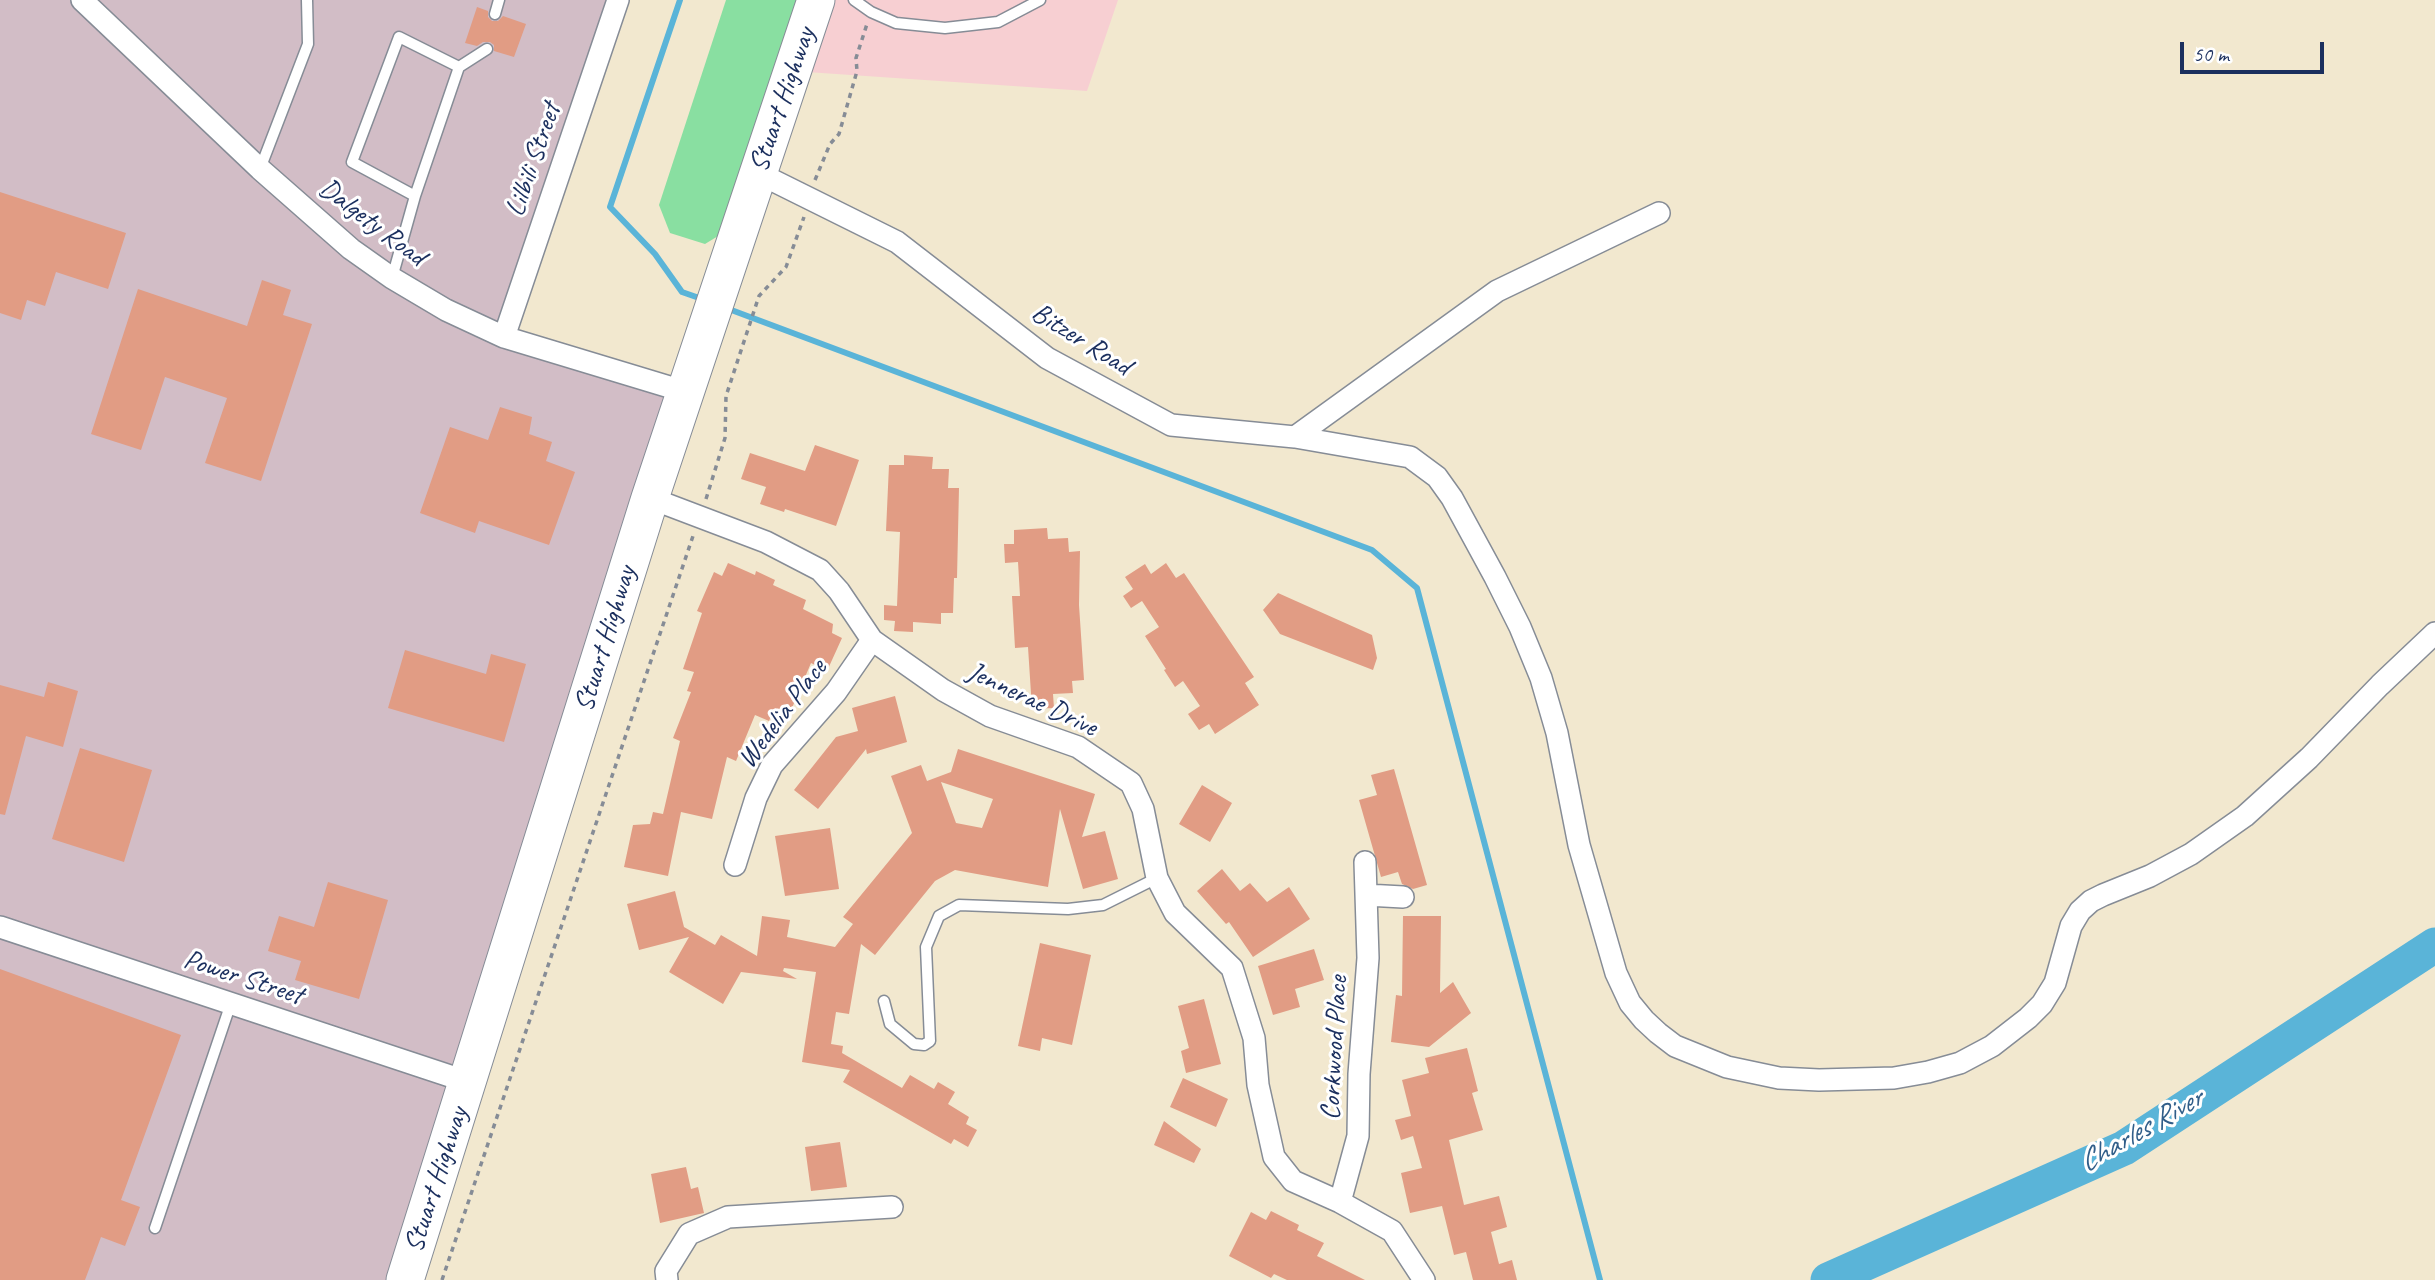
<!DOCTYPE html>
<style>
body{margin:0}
#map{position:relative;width:2435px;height:1280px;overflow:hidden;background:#f2e8cf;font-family:Caveat,sans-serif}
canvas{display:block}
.scale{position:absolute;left:2180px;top:42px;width:144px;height:32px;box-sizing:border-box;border:4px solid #1b2f5e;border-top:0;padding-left:9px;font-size:21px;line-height:24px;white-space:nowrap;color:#1b2f5e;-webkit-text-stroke:5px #fff;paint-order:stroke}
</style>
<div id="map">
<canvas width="2435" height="1280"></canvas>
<div class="scale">50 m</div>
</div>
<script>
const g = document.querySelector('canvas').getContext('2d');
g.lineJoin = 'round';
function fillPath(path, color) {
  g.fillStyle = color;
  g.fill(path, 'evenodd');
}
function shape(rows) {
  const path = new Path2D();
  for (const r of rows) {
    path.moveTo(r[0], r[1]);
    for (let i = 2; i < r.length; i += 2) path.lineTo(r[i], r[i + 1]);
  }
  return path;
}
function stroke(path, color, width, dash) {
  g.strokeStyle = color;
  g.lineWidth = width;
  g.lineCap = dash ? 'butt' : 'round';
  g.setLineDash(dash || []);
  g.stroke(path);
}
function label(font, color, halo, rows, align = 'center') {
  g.font = font + ' Caveat,sans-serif';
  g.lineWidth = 6;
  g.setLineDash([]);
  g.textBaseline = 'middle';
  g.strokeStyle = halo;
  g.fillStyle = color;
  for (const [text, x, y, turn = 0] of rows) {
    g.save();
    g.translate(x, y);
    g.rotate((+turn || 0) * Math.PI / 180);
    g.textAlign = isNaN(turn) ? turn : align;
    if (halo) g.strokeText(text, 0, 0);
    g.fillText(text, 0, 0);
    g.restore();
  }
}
fillPath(shape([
 [816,0,1118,0,1087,91,792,71]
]), '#f7cfd2');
fillPath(shape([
 [0,0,618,0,504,337,686,392,404,1280,0,1280]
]), '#d2bdc6');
fillPath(shape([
 [726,0,816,0,741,222,705,244,670,233,659,205]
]), '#89dfa1');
stroke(shape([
 [680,0,610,207,655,254,682,292,702,299],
 [726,308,1372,550,1417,588,1600,1280]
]), '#5ab4d8', 6);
stroke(shape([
 [1828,1280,2124,1148,2435,945]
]), '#5ab4d8', 35);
fillPath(shape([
 [477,7,488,11,488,17,492,21,498,21,503,16,526,24,514,57,494,51,494,45,490,42,483,42,477,46,465,43],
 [0,192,126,233,108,289,56,272,45,306,27,300,21,320,0,313],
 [262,280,291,290,283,315,312,324,261,481,205,463,227,398,165,377,141,450,91,434,138,289,247,326],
 [500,407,532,417,529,434,552,442,546,461,575,472,549,545,479,521,475,533,420,513,450,427,488,440],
 [815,445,859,460,836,526,785,509,784,512,760,504,766,487,741,479,750,453,805,471],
 [904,455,933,457,932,469,949,469,948,488,959,488,957,578,954,578,953,613,941,613,941,624,913,622,913,632,894,631,895,621,884,620,884,605,897,606,900,532,886,531,889,465,904,465],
 [1047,528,1048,539,1068,538,1069,552,1080,551,1079,605,1084,680,1072,681,1073,693,1053,694,1054,708,1032,709,1028,647,1015,648,1012,596,1020,596,1018,562,1005,563,1004,544,1014,544,1014,530],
 [728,563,755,575,756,571,775,580,773,585,806,600,803,609,833,624,832,633,842,638,827,671,811,663,789,715,774,709,769,721,755,715,736,761,727,757,712,819,681,812,668,876,624,867,633,825,650,824,653,812,663,814,680,741,673,738,691,692,687,691,694,672,683,669,702,613,697,611,714,572,722,576],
 [1166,563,1176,578,1184,573,1254,677,1245,683,1259,705,1215,734,1209,724,1199,730,1188,714,1200,706,1183,681,1175,687,1164,670,1166,669,1145,636,1159,627,1142,601,1131,608,1123,596,1133,589,1125,577,1145,564,1151,574],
 [1278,593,1372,635,1377,658,1373,670,1280,634,1263,610],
 [405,650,486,674,491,654,526,664,504,742,388,708],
 [48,682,78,691,63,747,26,736,5,815,0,814,0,685,44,697],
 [895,696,907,742,867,754,866,749,818,809,794,790,836,737,858,731,852,708],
 [80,748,152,770,124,862,52,839],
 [958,749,1095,794,1082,837,1105,831,1118,879,1083,889,1060,809,1048,887,955,870,935,881,875,955,861,944,849,1014,836,1012,831,1044,843,1046,842,1053,902,1088,910,1075,934,1089,938,1082,955,1092,948,1104,969,1117,966,1124,977,1130,968,1147,954,1139,951,1144,843,1082,850,1070,802,1062,816,972,784,968,783,971,797,979,741,972,723,1004,669,972,689,937,639,950,627,904,675,891,684,927,715,945,721,935,757,956,762,916,790,920,787,937,835,947,853,924,843,917,912,833,891,776,921,765,927,781,951,772],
 [941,782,993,799,982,828,956,823],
 [1394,769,1427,885,1413,889,1402,884,1398,872,1381,877,1359,800,1377,795,1371,775],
 [1202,785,1232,803,1210,842,1179,824],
 [830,828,839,889,785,896,775,836],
 [1222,869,1240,891,1250,883,1267,902,1289,887,1310,919,1253,957,1229,922,1226,924,1197,891],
 [328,882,388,900,359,999,295,980,301,961,268,951,279,916,314,927],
 [1403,916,1441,916,1440,993,1453,982,1471,1013,1429,1047,1391,1042,1396,995,1402,996],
 [1040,943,1091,955,1072,1045,1042,1038,1040,1051,1018,1046],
 [1314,949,1324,980,1295,989,1300,1007,1273,1015,1258,966],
 [0,969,181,1035,121,1200,140,1207,125,1246,101,1237,85,1280,0,1280],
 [1204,999,1221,1064,1186,1073,1181,1051,1189,1048,1178,1006],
 [1467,1048,1478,1091,1472,1093,1483,1130,1449,1140,1464,1205,1499,1196,1507,1227,1491,1232,1499,1264,1512,1260,1517,1280,1473,1280,1466,1252,1454,1255,1442,1206,1410,1213,1401,1173,1422,1168,1413,1136,1401,1140,1395,1120,1411,1116,1402,1080,1429,1073,1425,1058],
 [1183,1078,1228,1099,1216,1127,1170,1107],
 [1164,1121,1201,1149,1194,1163,1154,1145],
 [840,1142,847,1187,811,1191,805,1147],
 [686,1167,691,1189,698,1187,704,1213,660,1223,651,1174],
 [1271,1211,1299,1225,1297,1230,1324,1243,1317,1256,1365,1280,1287,1280,1274,1274,1271,1278,1229,1256,1251,1212,1266,1220]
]), '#e19c84');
const service = shape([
 [854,0,871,12,896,23,945,28,998,22,1040,0],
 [495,14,499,0],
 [459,67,487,49],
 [260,169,308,44,307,0],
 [392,278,415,196,459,67,399,37,352,162,415,196],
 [884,1001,890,1024,914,1044,924,1045,930,1041,926,947,939,916,959,905,1068,909,1103,905,1157,878],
 [155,1228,231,1003]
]);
const minor = shape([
 [82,0,260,169,351,249,392,278,446,310,504,337,686,392],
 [758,173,897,242,1047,358,1171,425,1295,437,1410,457,1437,477,1452,498,1495,577,1520,627,1541,678,1557,733,1579,845,1616,973,1630,1003,1644,1020,1658,1033,1675,1046,1727,1067,1779,1078,1819,1080,1894,1078,1928,1072,1960,1063,1992,1046,2028,1018,2042,1004,2055,983,2071,926,2080,911,2091,901,2103,895,2150,876,2191,854,2245,816,2309,758,2380,685,2435,633],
 [504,337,618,0],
 [1295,437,1497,291,1659,213],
 [650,498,766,542,820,570,839,591,872,640,943,690,990,716,1078,747,1131,783,1143,809,1157,878,1175,913,1232,968,1254,1038,1258,1085,1274,1157,1293,1181,1340,1202,1392,1231,1424,1280],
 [735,865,756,798,772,765,836,692,872,640],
 [1366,895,1403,897],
 [0,927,468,1082],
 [1340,1202,1358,1136,1359,1074,1368,958,1365,862],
 [667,1280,666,1271,689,1234,728,1217,892,1207]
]);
const trunk = shape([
 [405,1280,650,498,816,0]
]);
stroke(service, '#868c96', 13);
stroke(minor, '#868c96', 24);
stroke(trunk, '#868c96', 39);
stroke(shape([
 [815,180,830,144,839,134,857,71,856,58,867,24],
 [706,499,725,438,726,396,759,296,786,267,804,217],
 [442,1280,693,536]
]), '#868c96', 3.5, [5, 5]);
stroke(service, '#fff', 10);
stroke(minor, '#fff', 21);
stroke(trunk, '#fff', 37);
label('28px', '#1b2f5e', '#fff', [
 ["Stuart Highway",783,100,-71],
 ["Lilbili Street",534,160,-71],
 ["Dalgety Road",372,223,37],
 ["Bitzer Road",1081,340,32],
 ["Stuart Highway",606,639,-73],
 ["Jennerae Drive",1032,700,25],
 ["Wedelia Place",783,714,-53],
 ["Power Street",243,978,18],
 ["Corkwood Place",1335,1048,-87],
 ["Stuart Highway",437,1180,-72]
]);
label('italic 30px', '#315e89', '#fff', [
 ["Charles River",2141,1131,-30]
]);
</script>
